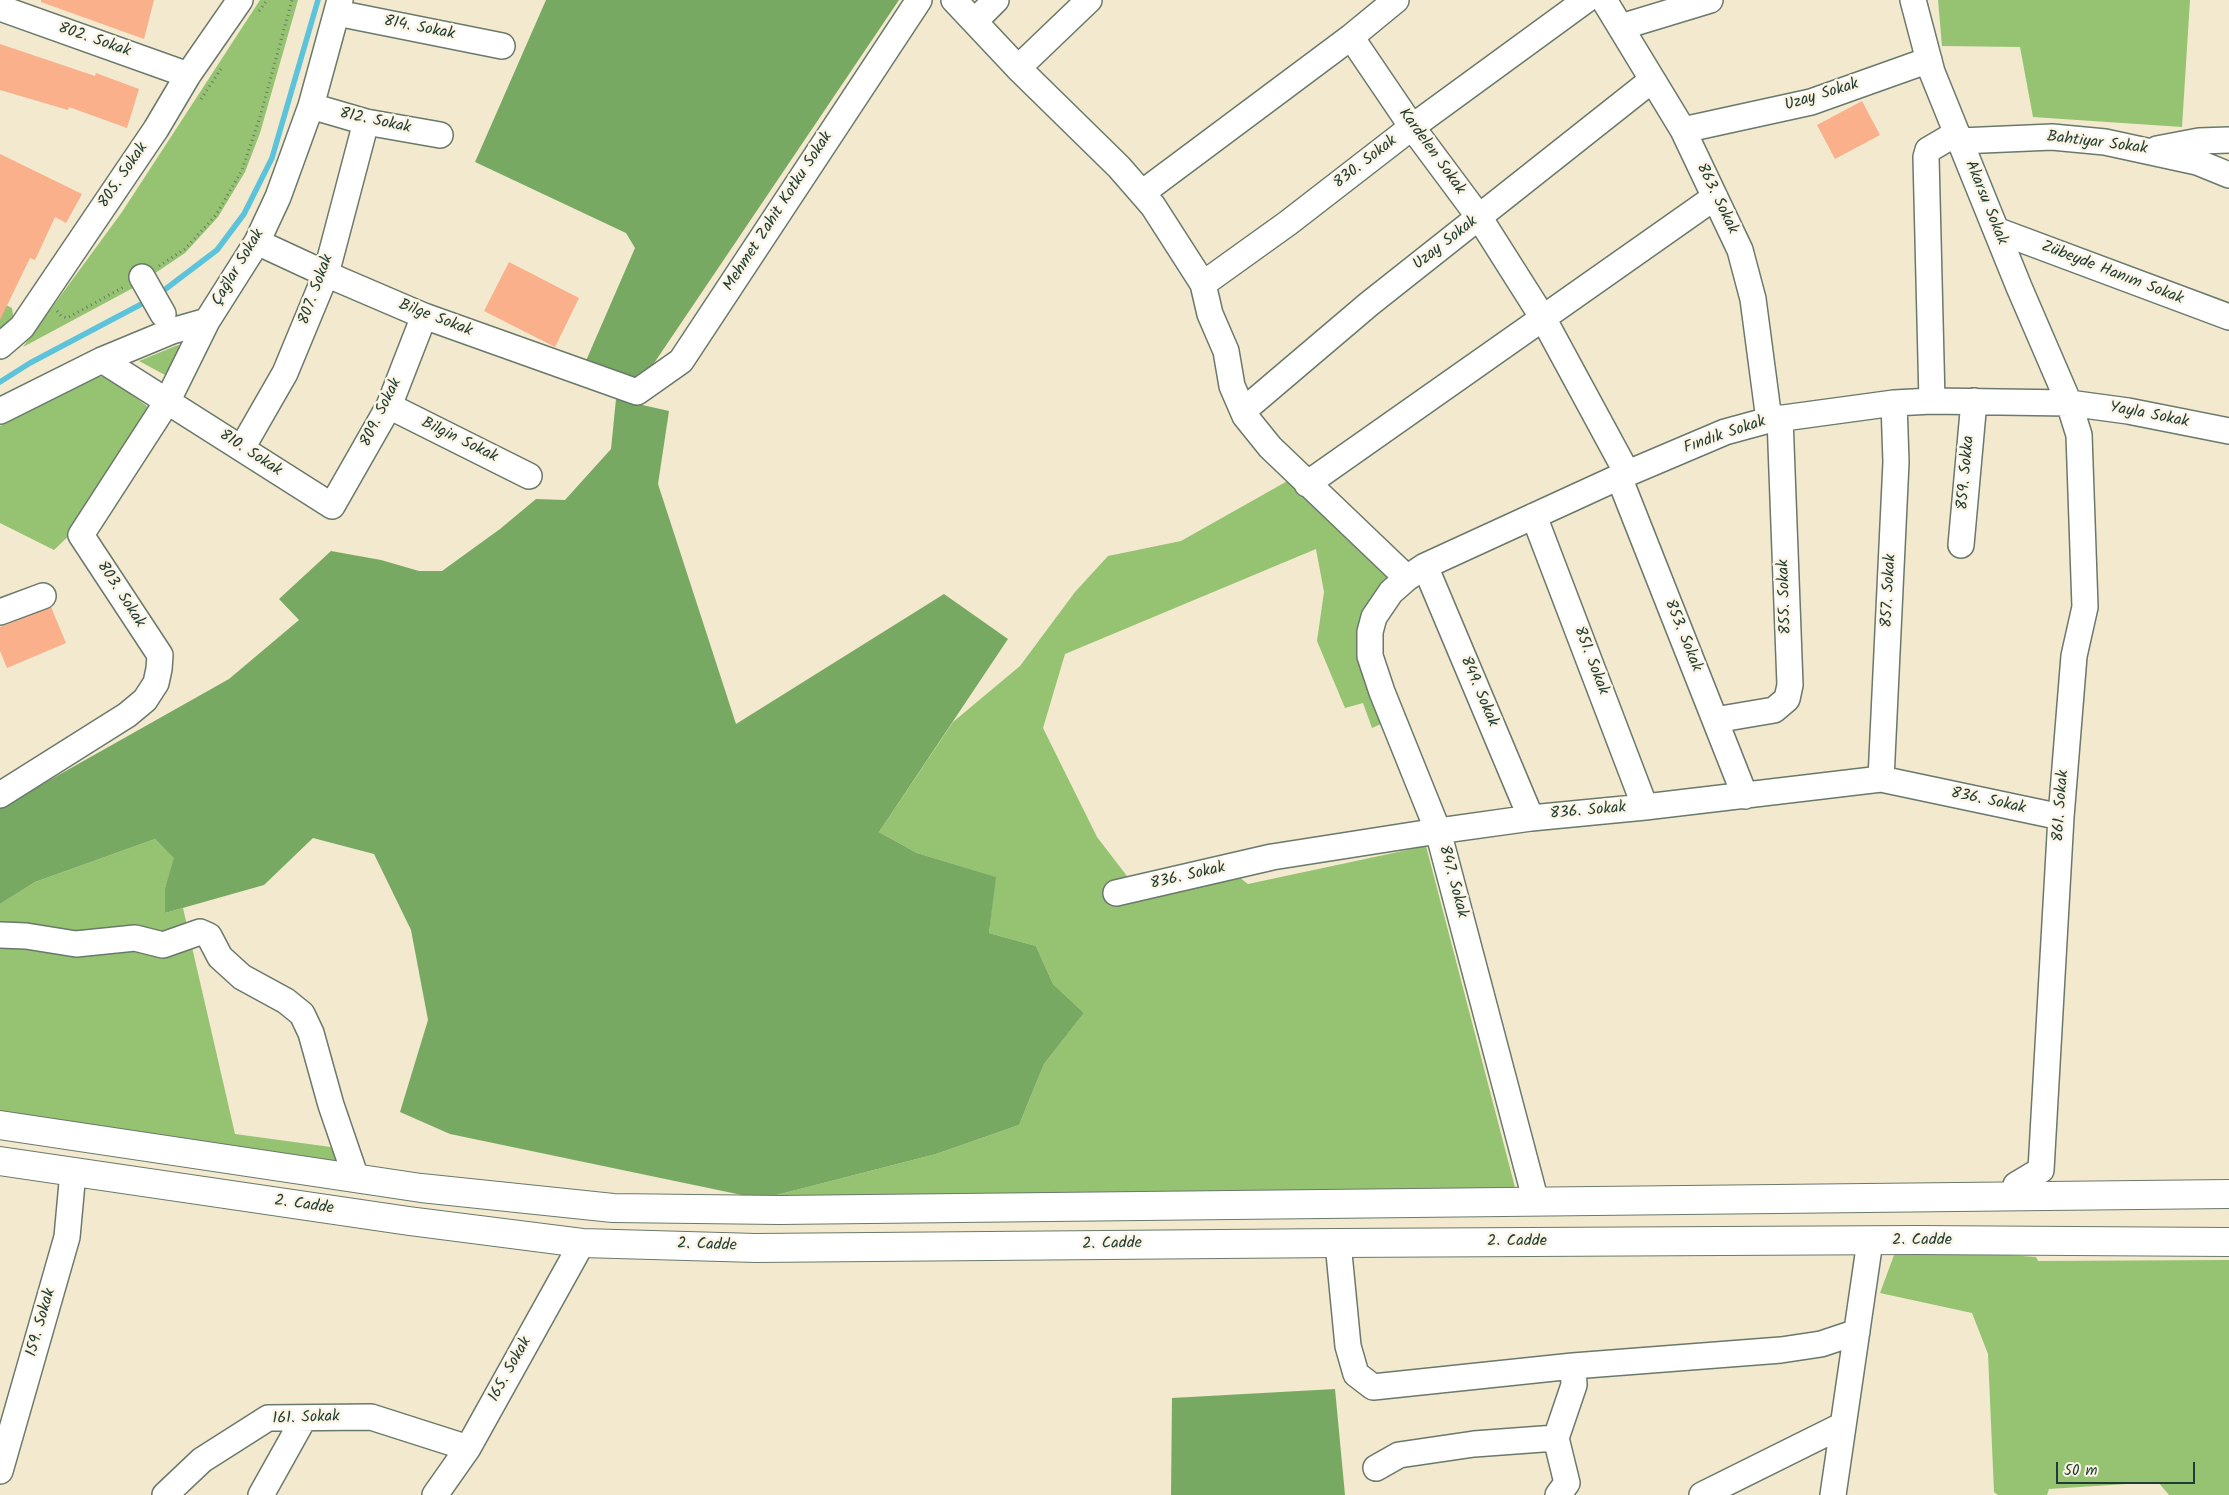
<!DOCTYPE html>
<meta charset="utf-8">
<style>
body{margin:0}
#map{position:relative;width:2229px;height:1495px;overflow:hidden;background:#f2e9ce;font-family:Kalam,sans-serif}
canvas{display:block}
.scale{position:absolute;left:2056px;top:1462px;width:139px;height:22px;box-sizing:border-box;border:2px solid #1f3d34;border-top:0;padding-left:6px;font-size:15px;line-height:18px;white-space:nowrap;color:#1f3d34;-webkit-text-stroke:4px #fcf5e5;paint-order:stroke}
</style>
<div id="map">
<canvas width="2229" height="1495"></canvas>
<div class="scale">50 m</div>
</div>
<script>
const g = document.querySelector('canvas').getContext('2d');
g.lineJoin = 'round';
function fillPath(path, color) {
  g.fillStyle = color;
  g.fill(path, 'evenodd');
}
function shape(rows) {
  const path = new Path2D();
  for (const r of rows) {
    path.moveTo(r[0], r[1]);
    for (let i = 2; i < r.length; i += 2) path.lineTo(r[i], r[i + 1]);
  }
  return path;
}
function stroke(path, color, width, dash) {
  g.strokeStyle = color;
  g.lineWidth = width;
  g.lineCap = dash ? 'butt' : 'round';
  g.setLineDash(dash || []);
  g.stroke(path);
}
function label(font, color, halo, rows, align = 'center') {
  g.font = font + ' Kalam,sans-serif';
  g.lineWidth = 5;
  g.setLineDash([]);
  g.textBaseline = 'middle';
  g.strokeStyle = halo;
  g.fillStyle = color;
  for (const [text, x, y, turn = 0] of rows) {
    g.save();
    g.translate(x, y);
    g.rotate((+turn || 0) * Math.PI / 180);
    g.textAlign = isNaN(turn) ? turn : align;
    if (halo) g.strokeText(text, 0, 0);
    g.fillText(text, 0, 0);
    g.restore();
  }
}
fillPath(shape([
 [260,0,298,0,260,133,245,172,218,217,185,253,133,288,23,347,122,212],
 [1938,0,2190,0,2182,127,2033,117,2020,47,1942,46],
 [0,302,12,308,13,315,7,333,0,339],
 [178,345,182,347,165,375,139,361],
 [91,375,110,378,152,410,80,525,54,550,0,523,0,426,76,382],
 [1291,479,1390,572,1366,663,1381,724,1372,728,1363,703,1345,708,1317,641,1324,592,1316,549,1065,654,1043,728,1097,837,1140,893,1239,877,1248,884,1426,846,1517,1195,761,1199,936,1154,1019,1125,1044,1064,1084,1013,1053,984,1036,946,989,933,995,877,917,853,879,832,953,722,1020,666,1075,592,1108,556,1181,541],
 [155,839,175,858,165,888,165,913,183,908,235,1134,338,1148,341,1162,0,1113,0,904,35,882],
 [1897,1247,2036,1257,2038,1261,2229,1260,2229,1495,2169,1495,2158,1482,2049,1489,2047,1495,1998,1495,1994,1492,1988,1354,1972,1313,1880,1293]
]), '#95c371');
fillPath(shape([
 [546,0,899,0,642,381,585,363,635,248,626,233,475,162],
 [616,399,669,411,658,484,736,724,944,594,1008,639,879,832,917,853,996,877,989,933,1036,946,1053,984,1084,1013,1044,1064,1019,1125,936,1154,761,1199,450,1134,400,1112,428,1020,411,930,374,854,313,838,264,885,165,913,165,888,174,858,155,839,35,882,0,904,0,808,229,679,299,620,279,599,331,551,381,560,419,571,442,571,500,529,536,499,565,500,611,449],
 [1335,1389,1345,1495,1171,1495,1172,1398]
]), '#78a963');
stroke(shape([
 [159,294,217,250,244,214,272,158,318,0],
 [0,382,30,363,149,300]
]), '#5dc3db', 5.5);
fillPath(shape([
 [41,0,154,0,144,39,41,2],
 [0,44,95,76,96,73,139,89,127,128,69,107,68,110,0,90],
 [1862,101,1880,135,1835,159,1817,125],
 [0,154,82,194,66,223,55,217,35,260,30,258,0,320],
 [509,262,579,298,555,347,484,311],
 [51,607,66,643,7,668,0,651,0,627]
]), '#f9b08b');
const minor = shape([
 [954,0,1018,68,1119,167,1153,206,1203,284],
 [1604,0,1683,130,1740,250,1753,299,1769,420],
 [1913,0,1932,72,2019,287,2069,403,2079,435,2085,607,2074,656,2061,817,2041,1170,2016,1185,2014,1197],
 [0,8,188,75],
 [337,13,502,46],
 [975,21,996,0],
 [1621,27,1710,0],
 [1351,37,1412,127,1479,217,1543,318,1627,473],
 [1018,68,1089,0],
 [311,106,366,122,440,135],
 [1683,130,1811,102,1929,60],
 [1960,141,2052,137,2105,142,2197,162,2229,175],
 [2157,149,2199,141,2229,140],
 [1142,193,1351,37,1396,0],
 [1996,230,2229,317],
 [257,242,326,274,424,316,637,392,681,361,919,0],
 [142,277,163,314],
 [0,346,22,327,156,129,188,75,240,0],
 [102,360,332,506,389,406,424,316],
 [1932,401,1926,157,1928,150,1957,133],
 [389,406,529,476],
 [0,411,102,360,172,331,207,321,257,242,278,197,311,106,340,0],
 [1243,411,1369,304,1652,80],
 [242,448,285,373,326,274,366,122],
 [1619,477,1745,796],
 [1307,484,1715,197],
 [1534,516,1645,807],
 [1961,545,1974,401],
 [1425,566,1531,818],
 [1407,578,1270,447,1245,416,1232,386,1226,351,1210,314,1203,284,1288,223,1412,127,1586,0],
 [0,612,43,596],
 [1715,720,1774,710,1787,699,1790,685,1780,418],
 [1881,779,1896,462,1894,403],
 [0,795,127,715,145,700,156,683,159,669,160,655,81,535,167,402,207,321],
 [1116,893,1272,857,1438,831,1531,818,1645,807,1881,779,2061,817],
 [0,935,26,936,76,944,135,938,163,945,200,932,209,936,220,957,242,977,286,1001,302,1014,311,1033,331,1105,356,1178],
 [1536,1202,1438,831,1382,692,1370,656,1370,632,1374,617,1391,592,1407,578,1425,566,1619,477,1725,432,1769,420,1894,403,1932,401,2069,403,2128,411,2229,431],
 [1338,1243,1348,1346,1356,1374,1373,1387,1573,1366,1781,1350,1821,1344,1857,1332],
 [1376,1468,1399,1455,1474,1444,1556,1438],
 [0,1471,67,1237,73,1172],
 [165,1495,202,1460,268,1418,371,1417,468,1448],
 [261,1495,304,1418],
 [435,1495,468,1448,582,1243],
 [1558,1495,1567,1483,1556,1438,1574,1385,1573,1366],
 [1702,1495,1843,1425],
 [1833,1495,1870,1241]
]);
const major = shape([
 [0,1125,421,1188,613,1208,779,1210,2229,1194],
 [0,1161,409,1221,582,1243,756,1248,1338,1243,1915,1240,2229,1242]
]);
stroke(minor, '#69796a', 28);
stroke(major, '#69796a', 30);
stroke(shape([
 [259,11,267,0],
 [201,99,221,69],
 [159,266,185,249,216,215,242,170,260,117,292,0],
 [57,311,61,316,67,318,124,287]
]), '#69796a', 3, [1, 4]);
stroke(minor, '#fff', 25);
stroke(major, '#fff', 28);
label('16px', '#1f3d34', '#fcf5e5', [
 ["814. Sokak",419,29,11],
 ["802. Sokak",94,41,19],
 ["Uzay Sokak",1822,96,-17],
 ["812. Sokak",375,122,12],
 ["Bahtiyar Sokak",2097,144,7],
 ["Kardelen Sokak",1431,152,54],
 ["830. Sokak",1366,163,-38],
 ["805. Sokak",124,176,-56],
 ["863. Sokak",1716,199,64],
 ["Akarsu Sokak",1985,203,68],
 ["Mehmet Zahit Kotku Sokak",779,212,-57],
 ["Uzay Sokak",1446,244,-38],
 ["Çağlar Sokak",239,268,-59],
 ["Zübeyde Hanım Sokak",2112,274,21],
 ["807. Sokak",317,290,-70],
 ["Bilge Sokak",435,319,21],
 ["809. Sokak",382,413,-64],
 ["Yayla Sokak",2149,416,11],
 ["Fındık Sokak",1725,436,-19],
 ["Bilgin Sokak",459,441,26],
 ["810. Sokak",250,454,33],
 ["859. Sokka",1967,473,-85],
 ["857. Sokak",1890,591,-87],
 ["803. Sokak",120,595,57],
 ["855. Sokak",1786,597,-92],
 ["853. Sokak",1682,636,68],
 ["851. Sokak",1590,661,69],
 ["849. Sokak",1478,692,67],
 ["836. Sokak",1988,802,12],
 ["861. Sokak",2062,806,-86],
 ["836. Sokak",1588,812,-5],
 ["836. Sokak",1188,877,-13],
 ["847. Sokak",1452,882,75],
 ["2. Cadde",304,1206,8],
 ["2. Cadde",1922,1241],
 ["2. Cadde",1517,1242],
 ["2. Cadde",1112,1245,-1],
 ["2. Cadde",707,1246,2],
 ["159. Sokak",42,1323,-74],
 ["165. Sokak",511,1370,-61],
 ["161. Sokak",306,1419,-2]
]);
</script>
